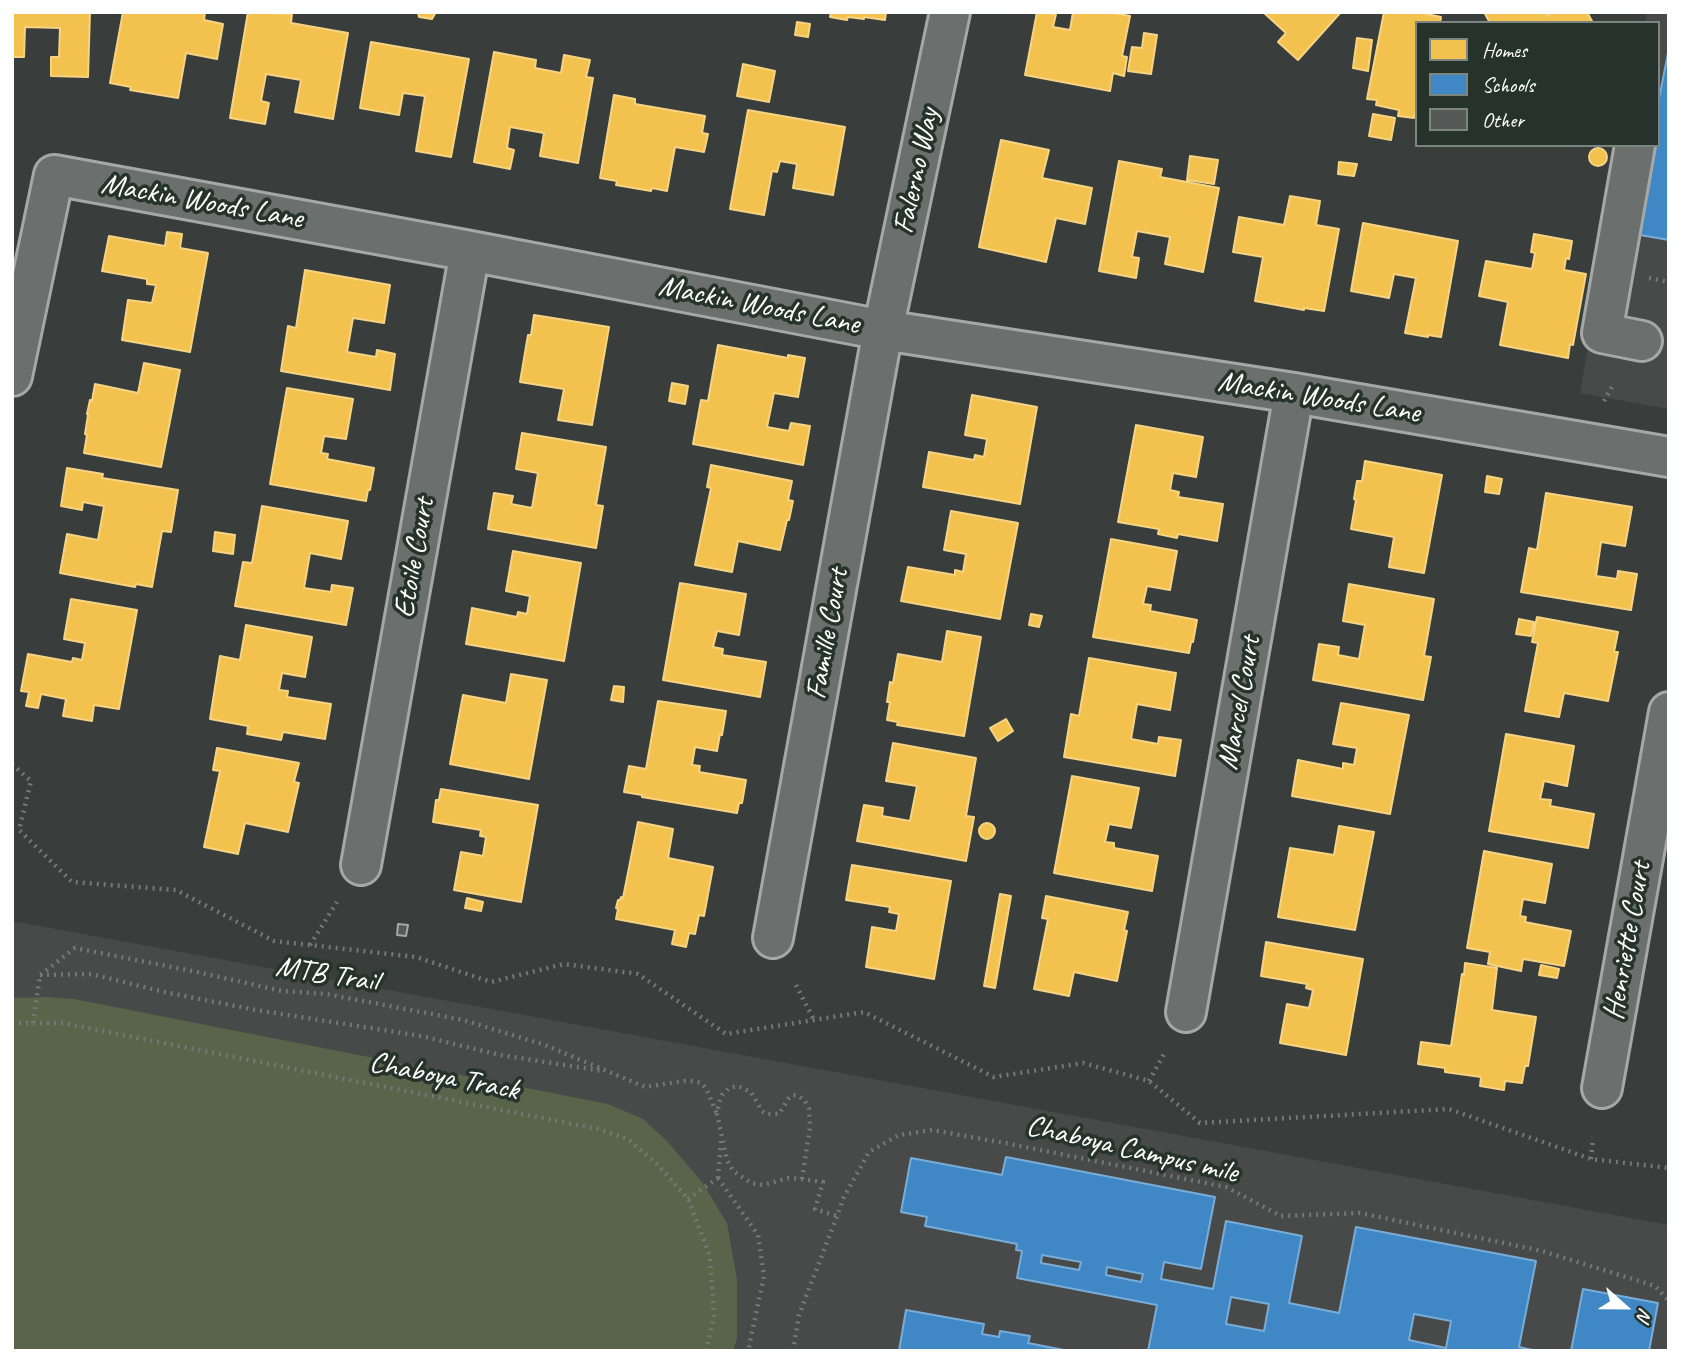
<!DOCTYPE html>
<style>
body{margin:0}
#map{position:relative;width:1681px;height:1363px;overflow:hidden;background:#393e3c;font-family:Caveat,sans-serif}
canvas{display:block}
.frame{position:absolute;inset:0;border:14px solid #fff;pointer-events:none}
.legend{position:absolute;left:1415px;top:21px;width:245px;height:126px;box-sizing:border-box;background:#26332d;border:2px solid #7d8581;margin:0;padding:9px 12px;list-style:none;font-size:21px;color:#fff}
.legend li{display:flex;align-items:center;gap:14px;height:35px}
.legend b{width:35px;border:2px solid #7d8581}
.north{position:absolute;left:1590px;top:1272px;width:70px;height:70px;-webkit-text-stroke:5px #26332d;paint-order:stroke;rotate:111deg;font-size:19px;font-weight:700;line-height:28px;text-align:center;color:#fff}
.north::after{content:'';display:block;margin:auto;width:24px;height:32px;background:#fff;clip-path:polygon(50% 0,100% 100%,50% 72%,0 100%)}
</style>
<div id="map">
<canvas width="1681" height="1363"></canvas>
<div class="frame"></div>
<ul class="legend">
<li><b style="height:19px;background:#f2c14e"></b>Homes</li>
<li><b style="height:19px;background:#3f88c5"></b>Schools</li>
<li><b style="height:19px;background:#575858"></b>Other</li>
</ul>
<div class="north">N</div>
</div>
<script>
const g = document.querySelector('canvas').getContext('2d');
g.lineJoin = 'round';
function fillPath(path, color) {
  g.fillStyle = color;
  g.fill(path, 'evenodd');
}
function shape(rows) {
  const path = new Path2D();
  for (const r of rows) {
    if (r.length === 3) {
      path.moveTo(r[0] + r[2], r[1]);
      path.arc(r[0], r[1], r[2], 0, 2 * Math.PI);
      continue;
    }
    path.moveTo(r[0], r[1]);
    for (let i = 2; i < r.length; i += 2) path.lineTo(r[i], r[i + 1]);
  }
  return path;
}
function stroke(path, color, width, dash) {
  g.strokeStyle = color;
  g.lineWidth = width;
  g.lineCap = dash ? 'butt' : 'round';
  g.setLineDash(dash || []);
  g.stroke(path);
}
function label(font, color, halo, rows, align = 'center') {
  g.font = font + ' Caveat,sans-serif';
  g.lineWidth = 7;
  g.setLineDash([]);
  g.textBaseline = 'middle';
  g.strokeStyle = halo;
  g.fillStyle = color;
  for (const [text, x, y, turn = 0] of rows) {
    g.save();
    g.translate(x, y);
    g.rotate((+turn || 0) * Math.PI / 180);
    g.textAlign = isNaN(turn) ? turn : align;
    if (halo) g.strokeText(text, 0, 0);
    g.fillText(text, 0, 0);
    g.restore();
  }
}
fillPath(shape([
 [1647,12,1669,12,1669,409,1580,393,1623,145,1658,145,1658,23,1645,23],
 [12,921,1669,1225,1669,1351,12,1351]
]), '#474a49');
fillPath(shape([
 [48,997,74,999,608,1104,643,1119,666,1140,702,1182,727,1223,737,1279,737,1338,733,1351,12,1351,12,998]
]), '#59644a');
const homes = shape([
 [12,12,90,12,88,77,51,76,51,57,59,57,60,28,25,27,24,57,12,57,12,12],
 [123,12,205,12,204,20,223,24,217,59,186,53,178,98,130,90,131,87,110,83,123,12],
 [248,12,292,14,291,23,348,33,333,119,295,112,301,80,266,74,261,101,269,103,265,124,230,118,248,12],
 [418,12,436,12,432,19,419,17,418,12],
 [831,12,886,12,885,20,864,17,864,19,848,17,847,20,830,17,831,12],
 [1037,12,1056,14,1053,27,1070,30,1073,12,1109,12,1130,16,1122,56,1127,57,1124,76,1113,73,1110,91,1025,75,1037,12],
 [1263,12,1341,12,1298,60,1278,42,1286,33,1263,12],
 [1384,12,1417,12,1441,17,1440,23,1417,23,1417,114,1415,113,1414,118,1398,116,1399,110,1376,105,1377,100,1367,99,1384,12],
 [1484,12,1545,12,1547,16,1553,12,1587,12,1593,23,1490,23,1484,12],
 [797,22,810,24,808,37,795,35,797,22],
 [1144,33,1157,35,1151,74,1128,71,1132,47,1142,48,1144,33],
 [1357,38,1372,40,1368,71,1353,68,1357,38],
 [371,42,469,59,451,157,416,151,425,96,403,93,399,115,360,108,371,42],
 [494,52,536,60,535,68,561,73,564,55,590,60,586,77,593,78,578,163,540,156,544,133,510,127,507,148,514,150,510,169,474,162,494,52],
 [743,64,775,71,769,102,737,96,743,64],
 [614,95,635,99,635,104,705,116,702,133,708,134,704,152,675,147,667,191,652,188,651,191,616,185,617,181,600,178,614,95],
 [748,110,845,127,833,195,793,188,797,164,780,161,777,172,772,171,764,215,730,209,748,110],
 [1373,114,1395,118,1391,140,1369,136,1373,114],
 [1001,140,1049,150,1042,178,1092,188,1085,224,1056,218,1046,262,979,247,1001,140],
 [1598,157,9],
 [1190,156,1218,160,1214,184,1187,180,1190,156],
 [1119,161,1162,169,1160,177,1219,188,1203,272,1165,264,1170,237,1137,231,1132,257,1139,258,1136,278,1099,271,1119,161],
 [1339,162,1357,164,1354,176,1338,174,1339,162],
 [1290,196,1320,201,1316,225,1339,229,1324,311,1304,308,1304,310,1255,301,1263,257,1233,252,1239,217,1284,225,1290,196],
 [1363,223,1458,241,1441,337,1428,335,1428,337,1405,333,1416,278,1394,274,1389,298,1351,291,1363,223],
 [167,232,182,234,180,248,208,253,190,352,122,340,128,300,152,303,156,285,147,284,147,279,102,271,109,236,165,246,167,232],
 [1534,234,1572,241,1569,259,1566,258,1564,270,1586,274,1573,345,1570,344,1568,358,1500,345,1508,302,1479,296,1486,261,1532,269,1535,253,1531,252,1534,234],
 [305,270,390,285,384,323,353,318,347,352,376,357,377,350,395,354,390,390,281,371,288,326,296,328,305,270],
 [534,315,609,327,592,425,558,420,564,389,520,382,528,335,531,335,534,315],
 [718,345,788,358,788,355,805,358,798,397,774,393,767,427,789,431,791,423,810,426,803,465,693,444,701,400,708,401,718,345],
 [144,363,180,370,161,467,84,453,87,435,85,434,88,415,87,414,90,400,92,401,95,384,138,393,144,363],
 [672,383,688,386,685,404,669,401,672,383],
 [287,388,353,399,346,439,324,436,321,453,328,454,327,459,374,468,370,490,368,490,366,501,270,484,287,388],
 [972,395,1037,407,1020,504,923,487,929,452,974,460,975,455,984,457,987,439,965,435,972,395],
 [1136,425,1203,437,1196,477,1173,473,1170,490,1179,492,1178,497,1223,504,1217,541,1178,534,1177,538,1158,534,1159,529,1118,522,1136,425],
 [522,433,606,447,596,505,603,506,596,548,488,529,494,493,513,496,511,504,532,508,538,473,516,469,522,433],
 [1365,461,1442,475,1424,573,1389,567,1394,537,1351,529,1356,500,1354,499,1357,481,1362,481,1365,461],
 [711,465,792,481,788,500,793,501,789,520,787,520,780,550,738,541,732,572,695,565,711,488,707,487,711,465],
 [67,468,103,474,102,478,178,490,171,532,162,531,152,587,136,584,135,587,60,573,67,534,98,540,104,506,83,502,82,510,61,506,67,468],
 [1487,476,1502,479,1499,494,1485,492,1487,476],
 [1546,493,1632,507,1625,546,1601,542,1596,576,1617,579,1618,571,1637,574,1631,610,1521,592,1529,548,1537,550,1546,493],
 [262,506,348,521,341,559,310,553,304,588,331,592,332,585,353,588,346,625,235,606,243,562,252,563,262,506],
 [951,511,1018,523,1000,619,901,601,908,567,955,575,955,570,963,572,966,554,944,550,951,511],
 [215,532,235,535,233,554,213,551,215,532],
 [1111,539,1177,551,1170,590,1147,586,1143,604,1151,605,1150,611,1197,620,1193,642,1191,642,1189,653,1093,637,1111,539],
 [513,551,581,563,564,661,466,644,472,608,517,617,518,612,527,614,530,596,506,591,513,551],
 [680,583,746,594,739,635,717,631,713,647,723,649,722,655,766,662,760,697,663,680,680,583],
 [1349,584,1434,599,1424,656,1431,657,1423,700,1313,680,1319,644,1339,647,1338,655,1359,659,1365,625,1343,621,1349,584],
 [71,599,137,610,119,709,94,705,92,721,63,716,66,699,41,694,38,708,26,706,29,692,21,691,28,654,72,662,73,658,82,660,85,643,64,639,71,599],
 [1031,614,1042,616,1039,627,1029,625,1031,614],
 [1537,617,1618,632,1614,652,1618,652,1608,701,1564,693,1559,717,1525,711,1538,643,1532,642,1537,617],
 [1519,619,1534,622,1531,636,1516,634,1519,619],
 [246,625,312,637,305,677,282,673,279,690,288,691,287,697,331,704,325,739,283,732,281,740,247,734,248,726,210,719,220,656,240,660,246,625],
 [947,631,981,637,964,736,897,725,898,722,887,720,890,702,887,702,890,682,893,683,898,654,942,662,947,631],
 [1089,658,1176,673,1170,710,1137,704,1131,739,1158,744,1159,737,1181,740,1175,776,1064,757,1071,714,1079,716,1089,658],
 [511,674,547,680,529,779,450,764,463,695,506,703,511,674],
 [614,686,624,687,623,702,611,700,614,686],
 [658,701,726,711,722,735,720,734,717,751,695,747,692,765,700,766,699,772,746,780,742,803,739,803,737,813,642,797,642,795,624,792,629,766,646,769,658,701],
 [1341,703,1409,715,1390,814,1292,796,1298,760,1343,769,1343,763,1354,765,1357,748,1333,744,1341,703],
 [1006,719,1013,731,998,741,990,728,1006,719],
 [1506,734,1574,746,1567,786,1544,781,1540,799,1551,800,1550,806,1594,814,1588,848,1489,831,1506,734],
 [893,743,976,758,966,816,974,817,966,861,857,841,864,805,883,808,882,816,910,821,917,786,886,781,893,743],
 [217,748,299,763,294,782,299,783,288,832,245,823,238,854,204,847,220,771,213,770,217,748],
 [1072,776,1139,788,1131,828,1109,824,1105,842,1114,843,1114,848,1158,856,1152,891,1054,873,1072,776],
 [441,789,538,805,521,902,454,890,461,852,483,856,486,837,480,836,481,830,433,822,436,800,439,800,441,789],
 [638,822,673,829,668,858,713,867,704,916,699,915,695,934,689,933,686,947,672,944,675,930,616,919,618,909,616,908,618,900,620,900,621,897,623,898,638,822],
 [987,831,8],
 [1339,826,1374,832,1355,930,1278,917,1290,848,1334,855,1339,826],
 [1484,851,1552,864,1545,903,1523,899,1520,916,1526,917,1525,922,1571,931,1564,966,1523,959,1521,971,1488,964,1490,952,1467,948,1484,851],
 [852,865,951,881,934,979,866,967,872,927,896,931,899,914,889,912,890,907,846,900,852,865],
 [1000,894,1011,896,995,988,984,986,1000,894],
 [1046,896,1128,912,1124,930,1127,931,1117,981,1074,972,1069,996,1034,989,1048,919,1042,918,1046,896],
 [467,898,483,902,481,911,465,908,467,898],
 [1266,942,1363,959,1346,1055,1280,1043,1287,1004,1309,1008,1313,990,1306,988,1307,984,1261,976,1266,942],
 [1465,963,1497,968,1492,1010,1536,1017,1528,1066,1525,1066,1522,1083,1505,1081,1504,1090,1480,1086,1481,1077,1445,1072,1445,1068,1418,1064,1421,1042,1451,1046,1462,974,1464,975,1465,963],
 [1541,965,1559,969,1557,978,1539,975,1541,965]
]);
fillPath(homes, '#f2c14e');
stroke(homes, '#f6d483', 2);
const schools = shape([
 [1669,48,1669,240,1634,234,1651,145,1658,145,1658,104,1669,48],
 [1006,1157,1215,1197,1201,1269,1164,1262,1161,1279,1213,1289,1226,1221,1302,1236,1289,1303,1339,1313,1356,1227,1536,1261,1519,1347,1537,1351,1148,1351,1157,1305,1017,1278,1022,1251,1016,1250,1017,1244,925,1226,927,1217,901,1212,911,1158,1002,1175,1006,1157],
 [1042,1255,1081,1262,1079,1270,1041,1263,1042,1255],
 [1107,1267,1143,1274,1141,1282,1106,1275,1107,1267],
 [1231,1297,1269,1304,1264,1331,1226,1324,1231,1297],
 [1414,1314,1451,1321,1446,1348,1409,1340,1414,1314],
 [1583,1289,1658,1303,1649,1351,1571,1351,1583,1289],
 [906,1310,984,1324,982,1334,999,1337,1000,1331,1030,1336,1028,1343,1069,1351,899,1351,906,1310]
]);
fillPath(schools, '#3f88c5');
stroke(schools, '#79acd6', 2);
const building = shape([
 [398,924,408,925,406,936,397,935,398,924]
]);
fillPath(building, '#575858');
stroke(building, '#a6a8a7', 2);
const minor = shape([
 [1635,145,1602,333,1642,341],
 [12,376,54,175,470,251,883,330,1294,393,1669,457],
 [361,865,470,251],
 [773,938,883,330,950,12],
 [1186,1012,1294,393],
 [1602,1088,1669,712]
]);
stroke(minor, '#a6a8a7', 44);
stroke(shape([
 [1649,278,1669,282],
 [1604,401,1613,385],
 [12,764,31,781,19,830,72,882,176,890,274,941,416,957,491,982,564,964,638,974,726,1034,864,1012,994,1077,1083,1063,1149,1081,1200,1123,1449,1109,1591,1159,1669,1168],
 [310,945,337,902],
 [40,975,91,974,164,992,256,1010,421,1036,500,1055,603,1071],
 [796,985,814,1020],
 [12,1023,62,1023,598,1129,628,1139,659,1166,688,1199,710,1256,714,1317,706,1351],
 [33,1023,40,975,75,948,197,972,282,991,326,994,463,1020,545,1045,645,1087,684,1081,693,1081,701,1083,706,1088,717,1114],
 [1149,1081,1164,1054],
 [1591,1159,1593,1138],
 [718,1178,758,1235,764,1276,748,1351],
 [718,1178,721,1141],
 [802,1179,810,1128,809,1109,805,1101,799,1096,793,1095,788,1099,779,1114,766,1114,762,1111,751,1092,738,1086,729,1088,722,1095,719,1103,717,1114,727,1160,733,1171,751,1183,763,1185,789,1178,802,1179,823,1182,815,1209,837,1216],
 [688,1199,718,1178],
 [793,1351,799,1315,837,1216,844,1197,869,1152,899,1135,932,1130,1010,1144,1226,1187,1281,1216,1360,1213,1542,1251,1655,1286,1669,1301]
]), '#757877', 4.5, [2, 5]);
stroke(minor, '#6b6f6d', 38);
label('30px', '#fff', '#26332d', [
 ["Falerno Way",917,171,-78],
 ["Mackin Woods Lane",202,202,10],
 ["Mackin Woods Lane",759,306,11],
 ["Mackin Woods Lane",1319,398,9],
 ["Etoile Court",415,558,-80],
 ["Famille Court",828,634,-80],
 ["Marcel Court",1240,703,-80],
 ["Henriette Court",1628,941,-80],
 ["MTB Trail",327,975,9],
 ["Chaboya Track",444,1077,11],
 ["Chaboya Campus mile",1132,1150,13]
]);
</script>
